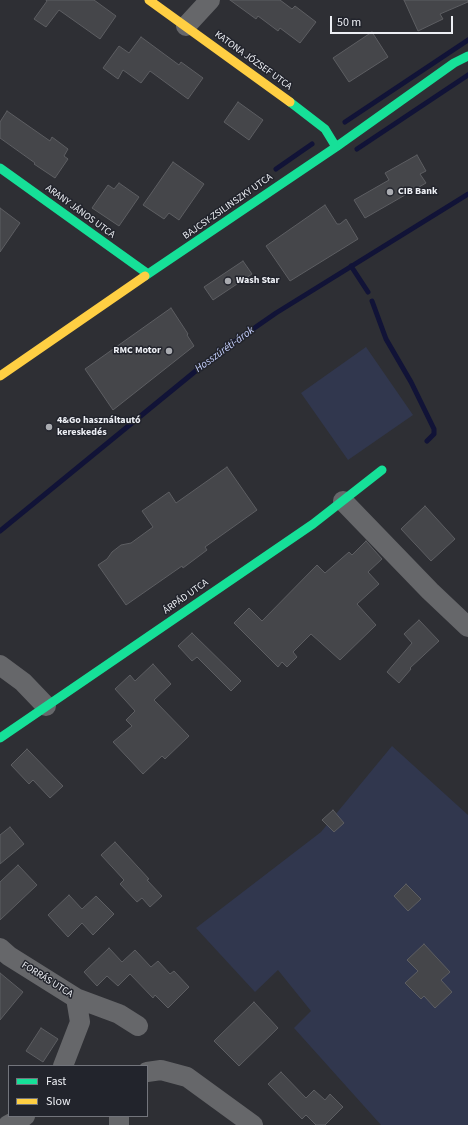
<!DOCTYPE html>
<meta charset="utf-8">
<style>
body{margin:0}
#map{position:relative;width:468px;height:1125px;overflow:hidden;background:#2e2f34;font-family:"Source Sans 3",sans-serif}
canvas{display:block}
.legend{position:absolute;left:8px;top:1065px;width:140px;height:52px;box-sizing:border-box;background:#22242c;border:1px solid #73757c;margin:0;padding:5px 7px;list-style:none;font-size:12px;color:#edeff4}
.legend li{display:flex;align-items:center;gap:8px;height:20px}
.legend b{width:20px;border:1px solid #73757c}
.scale{position:absolute;left:330px;top:16px;width:123px;height:18px;box-sizing:border-box;border:2px solid #edeff4;border-top:0;padding-left:5px;font-size:12px;line-height:14px;white-space:nowrap;color:#edeff4;-webkit-text-stroke:3px #22242c;paint-order:stroke}
</style>
<div id="map">
<canvas width="468" height="1125"></canvas>
<ul class="legend">
<li><b style="height:5px;background:#16e098"></b>Fast</li>
<li><b style="height:5px;background:#ffcf43"></b>Slow</li>
</ul>
<div class="scale">50 m</div>
</div>
<script>
const g = document.querySelector('canvas').getContext('2d');
g.lineJoin = 'round';
function fillPath(path, color) {
  g.fillStyle = color;
  g.fill(path, 'evenodd');
}
function shape(rows) {
  const path = new Path2D();
  for (const r of rows) {
    path.moveTo(r[0], r[1]);
    for (let i = 2; i < r.length; i += 2) path.lineTo(r[i], r[i + 1]);
  }
  return path;
}
function stroke(path, color, width, dash) {
  g.strokeStyle = color;
  g.lineWidth = width;
  g.lineCap = dash ? 'butt' : 'round';
  g.setLineDash(dash || []);
  g.stroke(path);
}
function label(font, color, halo, rows, align = 'center') {
  g.font = font + ' "Source Sans 3",sans-serif';
  g.lineWidth = 3;
  g.setLineDash([]);
  g.textBaseline = 'middle';
  g.strokeStyle = halo;
  g.fillStyle = color;
  for (const [text, x, y, turn = 0] of rows) {
    g.save();
    g.translate(x, y);
    g.rotate((+turn || 0) * Math.PI / 180);
    g.textAlign = isNaN(turn) ? turn : align;
    if (halo) g.strokeText(text, 0, 0);
    g.fillText(text, 0, 0);
    g.restore();
  }
}
fillPath(shape([
 [366,347,413,415,348,460,301,393],
 [392,746,468,815,468,1125,381,1125,294,1028,311,1011,278,970,255,992,196,928,321,832]
]), '#31374e');
stroke(shape([
 [345,122,468,40],
 [357,149,468,75],
 [276,169,312,144],
 [351,266,368,292],
 [372,301,386,339,411,382,434,429,434,434,427,441],
 [0,531,214,356,276,313,468,194]
]), '#111337', 5);
const building = shape([
 [46,0,94,0,116,16,100,39,59,10,46,27,34,19,47,1,46,0],
 [230,0,280,0,292,9,295,6,316,22,300,43,280,28,278,31,258,16,256,19,230,0],
 [404,0,468,0,468,2,440,14,443,19,418,31,404,0],
 [372,32,388,57,349,82,333,58,372,32],
 [141,37,179,65,181,62,203,78,188,99,150,71,141,83,123,70,118,79,103,68,119,46,129,53,141,37],
 [238,102,263,120,249,140,224,122,238,102],
 [7,111,50,141,52,137,68,149,64,156,68,159,55,178,34,164,35,163,0,138,0,122,7,111],
 [417,155,426,171,420,174,426,183,365,218,354,200,389,180,385,173,417,155],
 [173,162,204,184,179,220,169,213,164,219,143,205,173,162],
 [119,183,139,197,119,226,92,208,108,185,114,189,119,183],
 [325,205,337,224,340,224,346,219,358,239,290,281,266,246,325,205],
 [0,208,20,223,0,252,0,208],
 [243,261,252,274,213,300,204,287,243,261],
 [171,308,188,334,187,335,194,346,113,410,85,369,171,308],
 [227,467,257,510,205,547,207,550,183,568,182,566,126,605,98,565,107,559,112,552,121,545,131,543,153,527,142,511,169,492,176,503,227,467],
 [425,506,455,539,431,561,401,529,425,506],
 [366,541,382,559,368,572,379,584,357,604,376,625,340,660,311,634,293,652,297,657,287,667,282,662,278,667,234,623,249,608,262,621,317,565,325,573,349,552,352,555,366,541],
 [419,620,439,641,410,668,411,669,399,683,387,672,412,643,404,634,419,620],
 [192,633,241,681,231,691,197,657,192,661,178,646,192,633],
 [153,664,171,684,154,700,189,736,165,759,162,756,143,774,113,742,132,726,126,720,135,711,115,689,130,675,135,681,153,664],
 [27,749,63,786,50,798,33,780,29,784,11,765,27,749],
 [333,810,344,823,334,832,322,820,333,810],
 [10,827,24,844,0,864,0,835,10,827],
 [115,842,149,879,147,880,162,896,150,907,142,898,137,902,120,884,124,880,101,855,115,842],
 [18,865,37,885,0,920,0,882,18,865],
 [406,884,421,899,408,911,394,896,406,884],
 [69,895,82,909,96,896,114,914,93,935,82,923,68,937,48,915,69,895],
 [424,944,450,972,441,980,452,992,435,1008,424,996,421,999,405,983,418,971,407,960,424,944],
 [109,948,122,962,135,950,151,967,158,961,170,974,174,971,189,987,168,1008,155,995,153,998,130,974,118,986,107,976,97,986,84,972,109,948],
 [0,973,23,992,0,1020,0,973],
 [254,1002,278,1028,239,1066,214,1041,254,1002],
 [41,1028,58,1039,43,1062,26,1051,41,1028],
 [281,1072,306,1098,314,1090,325,1100,330,1094,343,1107,325,1125,316,1125,306,1115,302,1119,268,1084,281,1072]
]);
fillPath(building, '#45464a');
stroke(building, '#5d5e62', 1);
stroke(shape([
 [186,26,210,0],
 [343,501,430,591,468,627],
 [0,665,23,682,46,706],
 [0,948,9,956,76,998,119,1014,138,1026],
 [63,1066,80,1022,76,998],
 [147,1072,161,1070,187,1077,253,1125],
 [119,1116,119,1125],
 [8,1125,25,1116]
]), '#66676a', 20);
stroke(shape([
 [290,102,325,129,336,147],
 [0,168,148,274],
 [145,276,336,147,454,63,468,56],
 [0,738,313,524,382,470]
]), '#16e098', 9);
stroke(shape([
 [149,0,290,102],
 [0,376,145,276]
]), '#ffcf43', 9);
for (const [x, y, r, color] of [
 [390,192,4,"#aaacb1"],
 [228,281,4,"#aaacb1"],
 [169,351,4,"#aaacb1"],
 [49,427,4,"#aaacb1"]
]) {
  const dot = new Path2D();
  dot.arc(x, y, r, 0, 2 * Math.PI);
  g.fillStyle = color;
  g.fill(dot);
  stroke(dot, '#22242c', 1.5);
}
label('10px', '#edeff4', '#22242c', [
 ["KATONA JÓZSEF UTCA",253,61,36],
 ["BAJCSY-ZSILINSZKY UTCA",228,207,-35],
 ["ARANY JÁNOS UTCA",80,212,36],
 ["ÁRPÁD UTCA",186,597,-35],
 ["FORRÁS UTCA",47,980,32]
]);
label('bold 10px', '#edeff4', '#22242c', [
 ["CIB Bank",398,192],
 ["Wash Star",236,281],
 ["RMC Motor",161,351,"right"],
 ["4&Go használtautó",57,421],
 ["kereskedés",57,433]
], 'left');
label('italic 11px', '#c6d0fd', '#22242c', [
 ["Hosszúréti-árok",225,350,-36]
]);
</script>
